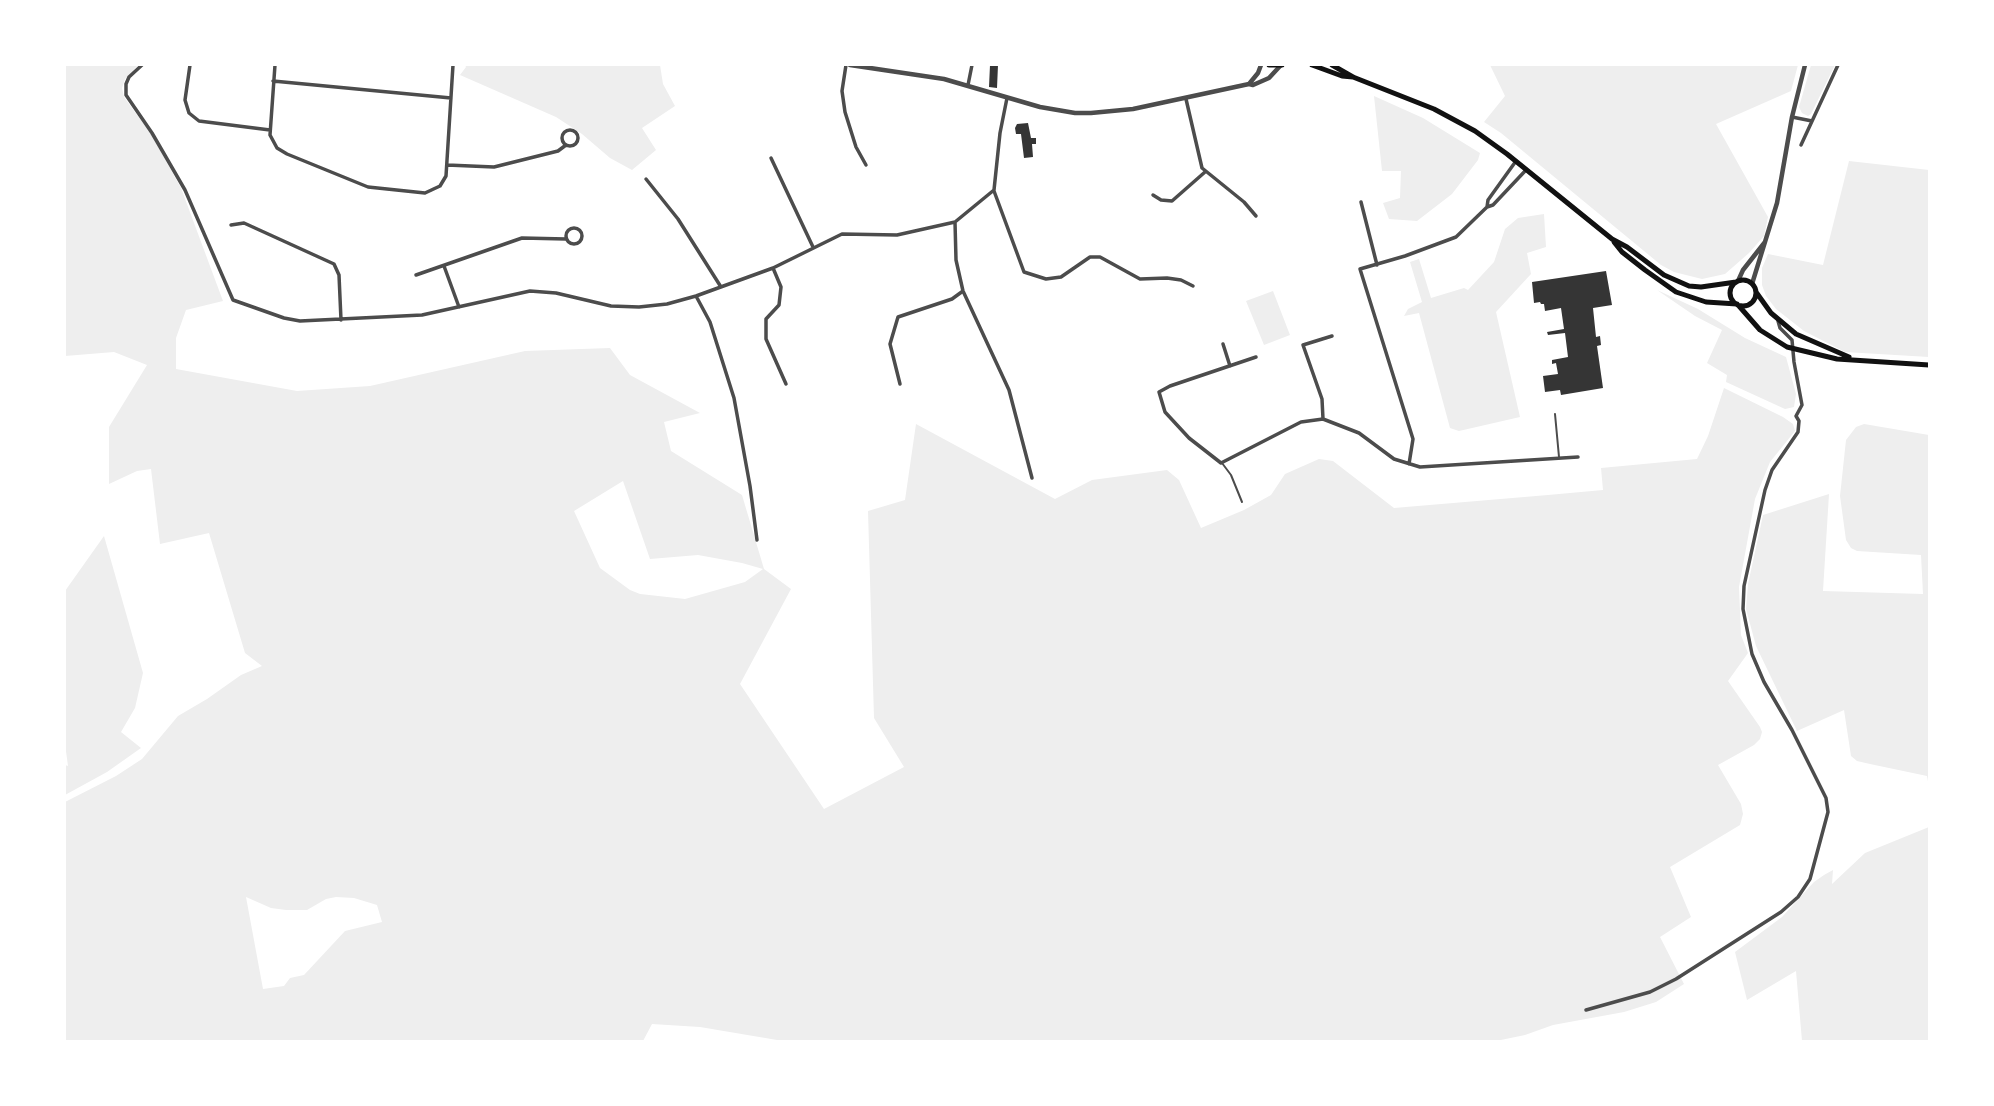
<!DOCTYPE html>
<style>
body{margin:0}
#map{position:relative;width:1994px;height:1106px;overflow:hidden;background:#fff;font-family:"Asap Condensed",sans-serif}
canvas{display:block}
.frame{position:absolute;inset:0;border:66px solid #fff;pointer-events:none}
</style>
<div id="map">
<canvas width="1994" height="1106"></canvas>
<div class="frame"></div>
</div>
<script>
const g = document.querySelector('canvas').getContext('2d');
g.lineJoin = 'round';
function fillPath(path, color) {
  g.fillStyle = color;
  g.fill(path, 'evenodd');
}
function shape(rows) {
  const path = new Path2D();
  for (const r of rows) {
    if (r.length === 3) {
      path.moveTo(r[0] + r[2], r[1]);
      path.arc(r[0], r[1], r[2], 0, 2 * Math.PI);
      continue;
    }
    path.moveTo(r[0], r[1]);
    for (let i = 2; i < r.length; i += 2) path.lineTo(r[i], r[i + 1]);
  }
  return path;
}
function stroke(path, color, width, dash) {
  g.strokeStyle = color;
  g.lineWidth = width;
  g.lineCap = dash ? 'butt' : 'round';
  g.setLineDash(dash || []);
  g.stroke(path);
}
fillPath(shape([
 [65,65,138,65,125,79,122,88,124,97,151,134,181,188,223,301,186,310,176,338,176,369,297,391,370,386,525,351,610,348,630,375,700,413,664,422,671,451,742,495,764,569,791,589,740,684,824,809,904,767,874,718,868,511,905,500,916,424,1055,499,1092,480,1167,470,1179,480,1201,528,1244,510,1271,495,1285,474,1319,459,1333,461,1394,508,1548,495,1603,490,1601,468,1697,459,1708,436,1724,388,1783,417,1793,424,1795,431,1770,462,1755,499,1739,587,1741,635,1748,653,1728,681,1760,727,1762,732,1760,739,1754,745,1718,765,1741,804,1743,814,1740,825,1670,867,1691,917,1660,937,1684,984,1656,1002,1624,1012,1553,1025,1525,1035,1496,1041,783,1041,700,1027,652,1024,643,1041,65,1041,65,802,116,776,142,759,178,716,207,699,241,675,262,666,245,653,209,533,160,544,151,469,137,471,109,484,109,427,147,365,114,352,65,356],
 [623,481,650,559,698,555,742,563,763,569,745,582,685,599,640,594,630,590,600,568,574,511],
 [246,897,271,908,286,910,307,910,326,899,336,897,354,898,377,905,382,922,345,931,304,975,290,978,284,986,263,989],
 [465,65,660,65,663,84,675,106,642,128,656,150,632,170,610,158,582,134,556,117,460,75,466,67],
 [1490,65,1798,65,1791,91,1716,124,1768,217,1764,236,1749,253,1725,274,1702,279,1674,272,1661,265,1501,133,1484,122,1505,96],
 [1811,65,1835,65,1811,114,1808,116,1802,113,1799,107],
 [1374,96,1423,118,1480,153,1478,160,1452,194,1417,221,1389,219,1383,203,1400,198,1401,171,1382,171],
 [1849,161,1929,170,1929,357,1845,352,1804,331,1776,309,1766,296,1762,285,1762,268,1768,254,1823,265],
 [1544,214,1546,247,1527,253,1531,274,1496,312,1520,417,1459,431,1450,428,1419,313,1404,316,1408,309,1422,302,1410,262,1419,259,1431,298,1464,288,1468,290,1494,262,1505,229,1518,218],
 [1657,290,1698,309,1745,338,1786,357,1796,394,1794,407,1785,409,1726,382,1727,375,1707,363,1722,330,1695,316],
 [1273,291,1290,335,1264,345,1246,301],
 [1864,424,1929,435,1929,787,1927,776,1870,764,1857,761,1851,756,1844,710,1797,731,1756,646,1746,609,1748,584,1763,515,1829,494,1823,591,1923,594,1921,555,1857,551,1851,548,1846,540,1840,496,1846,440,1856,427],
 [104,536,143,673,135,708,121,732,141,748,107,772,65,795,65,765,68,766,65,744,65,591],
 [1929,827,1929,1041,1802,1041,1796,971,1747,1000,1735,952,1782,917,1814,882,1824,875,1833,870,1832,884,1865,853]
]), '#eee');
fillPath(shape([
 [990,65,998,65,997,88,989,87],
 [1028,123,1031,138,1036,138,1036,144,1032,144,1033,157,1024,158,1021,134,1016,134,1015,128,1017,124],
 [1606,271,1612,305,1593,308,1596,337,1600,336,1601,345,1597,346,1603,388,1561,395,1560,390,1545,392,1543,376,1558,374,1556,363,1552,364,1552,360,1568,357,1565,333,1548,335,1547,332,1564,329,1561,308,1545,311,1544,304,1541,304,1540,302,1534,303,1532,282]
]), '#353535');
stroke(shape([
 [1555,414,1559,457],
 [1222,463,1231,475,1242,502]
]), '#4c4c4c', 2);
stroke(shape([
 [142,65,129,77,126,84,126,95,152,133,185,190,233,300,284,318,300,321,422,315,530,291,556,293,611,306,639,307,667,304,696,296,773,268,842,234,897,235,955,222,994,190,1000,133,1007,98],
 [190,65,185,100,189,113,199,121,270,130],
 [275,65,270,135,277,148,287,154,368,187,425,193,440,186,446,176,453,65],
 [846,65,842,91,845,112,856,147,866,165],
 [273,81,451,98],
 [968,85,972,65],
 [1186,99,1202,168,1244,202,1256,216],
 [1792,117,1812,121],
 [570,138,8],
 [1801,145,1838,65],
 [771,158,813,247],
 [447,165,494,167,558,151,566,145],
 [646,179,678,219,721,287],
 [994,191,1024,272,1046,279,1061,277,1090,257,1100,257,1140,279,1167,278,1181,280,1193,286],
 [1153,195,1161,200,1172,201,1205,172],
 [1361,202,1377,265],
 [1487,207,1493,205,1526,170],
 [955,222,956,260,963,291,1009,390,1032,478],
 [231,225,244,223,334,264,339,275,341,320],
 [574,236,8],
 [444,266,459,307],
 [773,268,781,287,779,305,766,319,766,339,786,384],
 [416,275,522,238,566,239],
 [696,296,710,322,734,398,750,486,757,540],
 [1223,344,1230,366],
 [1256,357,1170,386,1159,392,1165,412,1189,438,1221,463,1301,422,1323,419,1359,433,1394,459,1420,467,1578,457],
 [900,384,890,344,898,317,952,299,963,291],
 [1323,419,1322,399,1303,345,1332,336],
 [1409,464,1413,439,1360,269,1405,256,1456,237,1487,207,1488,200,1516,161],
 [1586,1010,1650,992,1676,979,1781,912,1798,897,1810,879,1828,812,1826,798,1792,730,1764,682,1752,654,1743,609,1744,586,1765,490,1772,470,1798,432,1799,421,1796,416,1802,405,1794,362,1792,340,1780,328,1778,321]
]), '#4c4c4c', 3.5);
stroke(shape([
 [850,65,944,79,1040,107,1075,113,1091,113,1133,109,1249,84,1253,85,1269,78,1281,65],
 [1249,84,1258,73,1261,65],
 [1738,281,1743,270,1765,242],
 [1752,284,1777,203,1792,117,1805,65]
]), '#4c4c4c', 4.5);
stroke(shape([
 [1269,65,1282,65],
 [1312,65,1342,76,1353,77],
 [1332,65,1353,77,1434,109,1475,131,1507,154,1612,239,1627,247,1664,275,1689,286,1701,287,1736,282],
 [1614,242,1622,252,1645,270,1676,292,1706,302,1737,304],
 [1743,293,13],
 [1756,292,1771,313,1796,334,1849,357],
 [1739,306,1760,330,1787,347,1837,359,1929,365]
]), '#111', 5);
</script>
